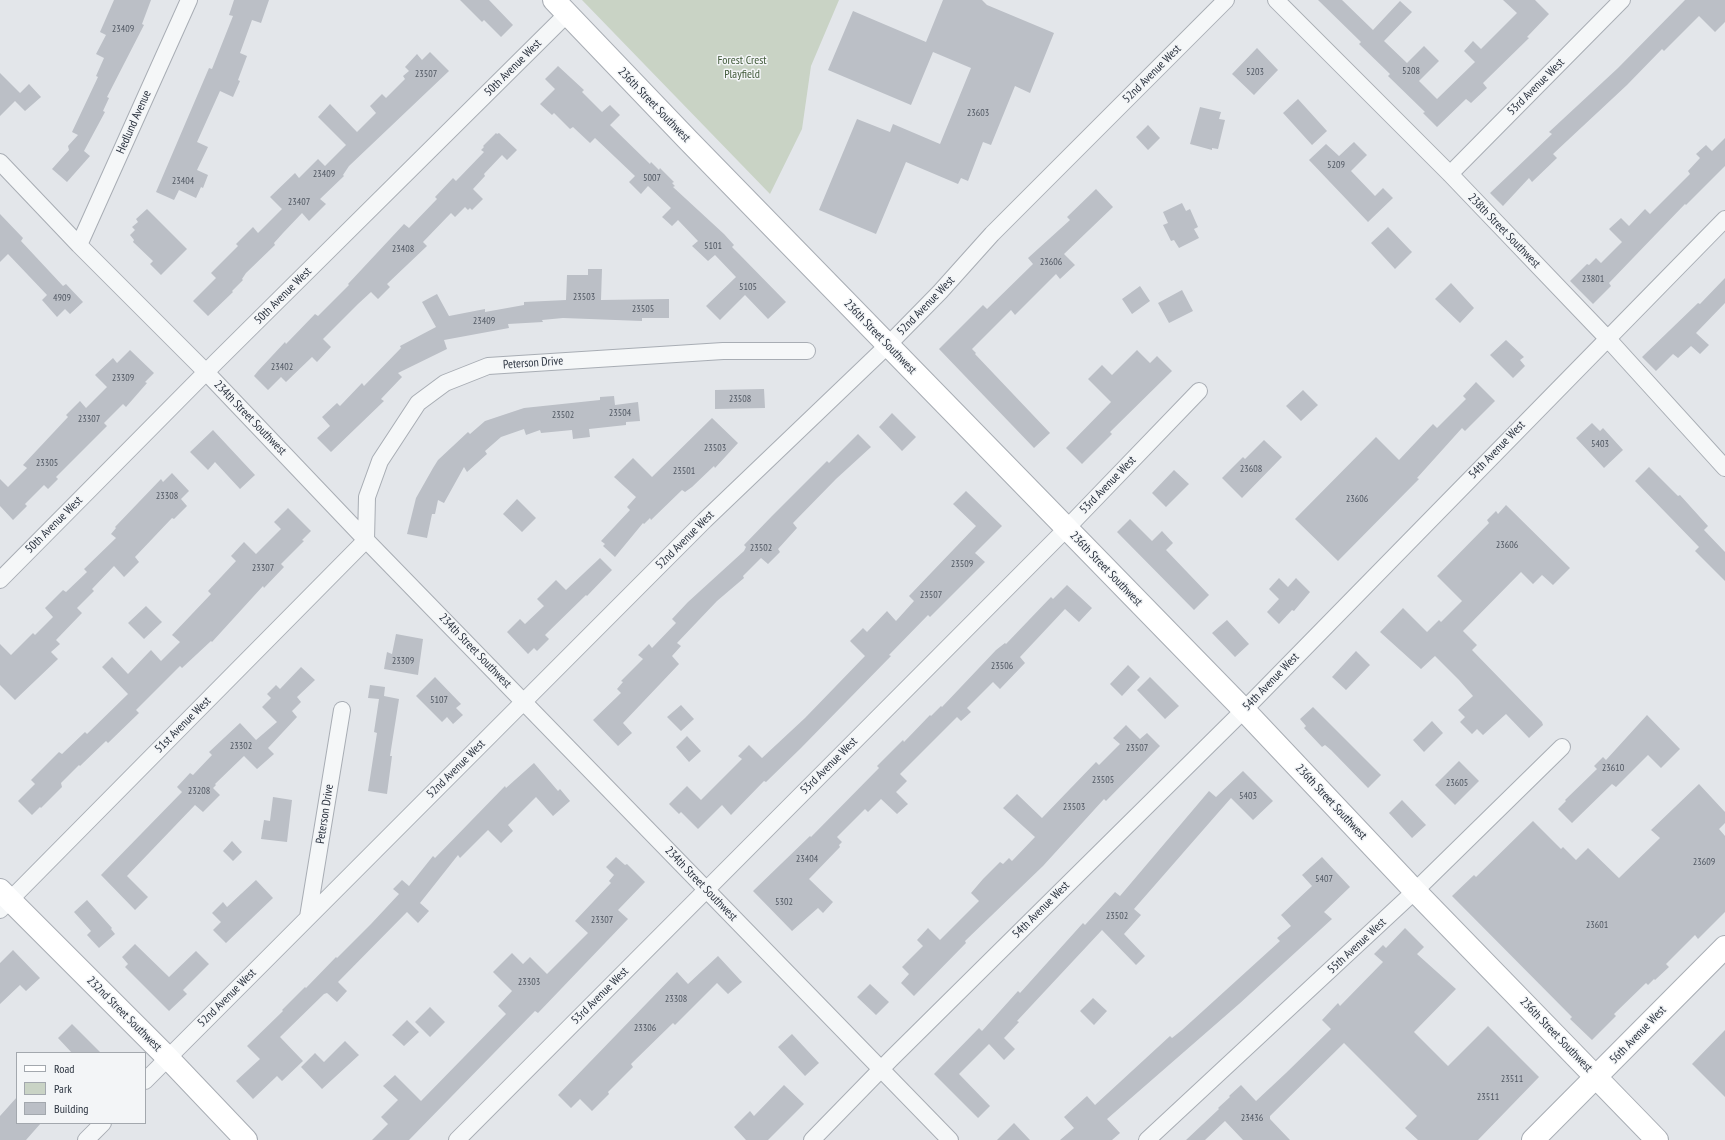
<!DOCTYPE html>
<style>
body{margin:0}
#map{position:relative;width:1725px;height:1140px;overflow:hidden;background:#e3e6ea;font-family:"PT Sans Narrow",sans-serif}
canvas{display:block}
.legend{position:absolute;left:16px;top:1052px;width:130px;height:72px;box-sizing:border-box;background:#f3f5f7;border:1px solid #a3a8ae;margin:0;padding:5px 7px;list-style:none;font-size:12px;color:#2c3440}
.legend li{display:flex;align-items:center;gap:8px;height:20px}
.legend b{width:20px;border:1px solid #a3a8ae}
</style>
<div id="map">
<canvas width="1725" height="1140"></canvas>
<ul class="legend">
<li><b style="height:5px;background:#fff"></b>Road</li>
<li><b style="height:11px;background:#c9d3c5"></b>Park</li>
<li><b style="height:11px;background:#bbbfc6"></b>Building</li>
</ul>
</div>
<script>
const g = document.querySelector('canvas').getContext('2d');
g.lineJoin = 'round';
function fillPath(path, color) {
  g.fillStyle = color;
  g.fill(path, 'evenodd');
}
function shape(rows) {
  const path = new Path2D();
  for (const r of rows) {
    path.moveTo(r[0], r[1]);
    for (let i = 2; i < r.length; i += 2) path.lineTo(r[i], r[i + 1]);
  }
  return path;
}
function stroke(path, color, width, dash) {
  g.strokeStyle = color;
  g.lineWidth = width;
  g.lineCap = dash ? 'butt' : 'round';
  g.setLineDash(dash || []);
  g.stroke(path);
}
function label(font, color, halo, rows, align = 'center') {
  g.font = font + ' "PT Sans Narrow",sans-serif';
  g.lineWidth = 3;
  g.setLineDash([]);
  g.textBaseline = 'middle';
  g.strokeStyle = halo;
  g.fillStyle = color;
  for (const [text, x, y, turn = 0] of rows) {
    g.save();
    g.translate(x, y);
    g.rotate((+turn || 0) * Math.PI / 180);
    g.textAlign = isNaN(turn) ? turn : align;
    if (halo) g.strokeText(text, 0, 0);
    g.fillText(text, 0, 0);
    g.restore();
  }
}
fillPath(shape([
 [582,0,839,0,811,66,802,129,770,194]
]), '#c9d3c5');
fillPath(shape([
 [114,0,151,0,142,24,144,25,107,97,109,98,103,111,105,112,84,151,90,156,67,182,52,169,69,150,68,146,78,135,72,132,98,77,96,76,104,58,96,54,106,35,100,32],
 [234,0,269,0,261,23,252,20,240,53,247,56,238,80,240,81,233,97,220,91,197,142,208,147,197,170,208,175,203,188,201,187,196,198,179,190,174,200,156,192,209,68,212,69,233,16,229,15],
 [460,0,489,0,513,25,501,37,484,20,482,22],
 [943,0,982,0,987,5,1054,33,1030,93,1015,86,991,145,983,142,968,181,961,178,958,184,906,162,876,234,819,210,857,119,890,132,893,124,940,144,971,68,933,52,911,105,828,70,853,11,926,42],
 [1318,0,1342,0,1373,30,1400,1,1412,12,1384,41,1407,63,1424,46,1439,61,1419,81,1437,99,1475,62,1464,51,1473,41,1481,49,1517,13,1503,0,1535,0,1549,14,1527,37,1529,38,1483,83,1487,88,1471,103,1466,99,1437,127,1423,113,1425,112,1388,76,1390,74,1359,44,1361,42],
 [1685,0,1725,0,1725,22,1715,32,1699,16,1664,51,1662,49,1627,85,1553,154,1557,158,1532,182,1529,178,1503,206,1490,193,1552,134,1549,132,1618,68],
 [1257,48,1278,70,1254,95,1232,74],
 [430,52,449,71,349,166,343,175,344,176,320,199,326,204,309,221,302,213,283,233,274,243,275,245,246,273,242,279,243,280,232,291,233,292,208,316,193,301,216,278,211,273,238,246,236,244,253,227,258,233,282,209,270,197,295,173,299,178,318,159,325,166,346,145,318,117,330,104,357,132,376,113,370,106,382,94,386,98,405,79,403,76,409,71,405,67,417,54,422,60],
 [558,66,584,90,582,92,602,112,610,105,620,115,610,125,650,164,651,162,659,170,660,168,674,182,672,183,675,186,673,187,724,234,734,245,732,247,739,254,786,302,768,319,745,295,720,320,706,306,736,277,715,255,708,261,692,246,698,241,678,220,672,226,662,217,671,208,648,186,641,194,629,182,635,176,595,138,590,143,573,127,570,129,554,113,552,115,540,104,555,89,545,79],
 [0,73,20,93,29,84,41,97,25,111,15,101,0,116],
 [1298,99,1327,131,1312,145,1283,113],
 [1200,107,1221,112,1219,119,1225,120,1218,149,1212,148,1212,150,1190,144],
 [1148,125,1160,138,1148,150,1136,137],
 [496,133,497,134,499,133,517,150,507,160,502,155,484,174,485,176,473,189,483,199,472,210,470,208,468,210,465,207,455,217,451,213,423,242,427,246,387,284,390,287,378,299,371,292,358,304,323,339,331,347,317,362,312,357,286,382,281,377,268,390,254,376,258,371,285,342,286,344,315,314,318,316,349,285,348,284,404,224,409,228,437,199,435,197,453,178,456,181,484,152,481,150,484,147,483,146],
 [1725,138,1725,166,1686,205,1685,204,1633,258,1609,283,1611,286,1593,304,1570,281,1587,264,1589,265,1596,258,1601,263,1622,242,1609,229,1621,218,1629,226,1645,209,1650,214,1690,174,1688,171,1700,158,1696,154,1706,145,1712,151],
 [1354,142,1367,155,1351,171,1375,196,1383,188,1393,198,1368,222,1309,160,1326,144,1339,156],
 [1096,189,1113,207,1064,254,1075,265,1060,279,1056,274,1015,315,1011,310,972,349,976,353,975,354,1050,433,1034,448,939,349,983,305,987,309,1033,264,1028,258,1070,220,1067,217],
 [1182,203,1186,211,1190,209,1198,227,1194,229,1199,238,1179,248,1174,240,1171,241,1163,225,1168,223,1163,212],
 [147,209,187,249,161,275,150,264,153,261,133,242,134,240,130,235,135,230,132,227,138,222,136,219],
 [0,214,23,238,21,241,63,286,66,284,83,302,70,314,65,309,57,317,42,300,47,295,8,254,0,262],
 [1388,227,1412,252,1395,269,1371,243],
 [588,269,602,269,601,300,669,299,669,318,642,318,642,321,563,318,542,320,543,322,508,324,509,328,444,340,447,349,398,373,402,377,381,399,384,401,331,452,317,438,330,426,322,417,337,403,340,406,362,383,364,386,401,348,400,346,436,327,422,302,437,294,449,316,485,309,485,312,524,305,524,302,566,300,567,275,588,275],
 [1725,278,1725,303,1696,333,1709,345,1700,354,1691,346,1678,358,1673,354,1656,371,1642,357,1698,303,1700,304],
 [1451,283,1474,308,1460,323,1435,299],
 [1140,286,1150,301,1132,314,1122,299],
 [1182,290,1193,311,1169,323,1158,303],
 [1506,340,1524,357,1520,360,1525,366,1513,378,1490,355],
 [130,350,154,373,145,382,147,383,126,407,123,404,104,423,107,426,56,477,58,479,48,489,44,485,25,504,27,506,13,520,0,506,0,479,8,487,27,468,23,465,68,417,66,415,80,401,86,408,107,387,95,375,113,358,117,363],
 [1137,350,1150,363,1157,356,1172,371,1110,432,1112,434,1082,464,1066,448,1111,402,1088,379,1102,365,1112,375],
 [1476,382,1495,401,1465,431,1462,428,1417,478,1419,479,1338,561,1295,519,1376,437,1399,460,1433,424,1437,428,1466,399,1463,396],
 [764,389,765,408,715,409,715,390],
 [1303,390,1318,405,1301,421,1286,406],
 [614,396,615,405,638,402,640,421,626,422,626,425,589,429,590,437,573,439,572,430,541,433,540,430,526,435,524,429,501,437,485,451,487,454,467,472,464,467,444,503,438,500,435,514,432,514,427,538,407,534,416,498,433,468,438,460,468,432,470,434,485,421,524,408,600,400,600,397],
 [892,413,916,437,902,451,879,427],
 [712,418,738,443,715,468,714,466,692,487,685,492,682,490,651,520,650,518,644,524,643,523,615,557,603,546,605,544,601,541,630,510,627,507,636,497,614,477,633,458,652,477],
 [1592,423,1600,431,1603,428,1623,450,1604,468,1576,438],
 [213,430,255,475,240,489,215,462,208,470,190,452],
 [858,434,871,447,836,479,793,523,797,528,778,549,780,552,768,564,761,558,743,576,744,578,717,601,677,643,681,646,672,656,679,664,623,723,632,733,618,746,593,720,621,693,617,689,623,682,621,681,643,659,638,655,649,644,652,648,676,623,672,619,688,602,744,551,746,547,744,545,772,516,827,461,829,463],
 [1264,440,1282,457,1242,498,1222,478,1243,457,1245,459],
 [1649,467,1678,496,1680,495,1708,526,1704,530,1725,552,1725,581,1695,551,1699,547,1635,481],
 [1174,470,1189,484,1166,507,1152,493],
 [172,473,189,491,181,499,187,506,174,519,172,518,135,557,139,562,124,577,114,566,92,589,94,591,77,608,82,613,56,640,60,644,51,652,58,659,15,700,0,685,0,644,11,655,33,633,35,635,53,617,45,608,63,590,66,592,87,572,84,569,116,538,111,534,116,528,115,527,161,479,163,482],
 [966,491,1002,526,975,553,985,562,930,617,928,615,889,655,891,656,801,748,766,782,764,781,731,815,722,805,698,829,681,812,679,814,669,804,687,786,701,800,742,759,738,756,749,745,762,758,805,718,865,656,850,641,863,628,867,632,887,611,896,621,914,601,909,596,976,526,953,504],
 [517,499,536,518,522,532,503,514],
 [1506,505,1570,568,1553,585,1542,575,1533,584,1521,572,1463,631,1477,645,1472,650,1542,722,1543,725,1529,738,1506,714,1483,735,1477,729,1472,734,1460,722,1465,717,1458,710,1473,696,1459,680,1435,656,1421,669,1380,632,1403,608,1427,632,1439,620,1441,622,1462,601,1437,576,1489,523,1487,520,1496,511,1498,514],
 [288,508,311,531,302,540,304,541,281,564,284,567,264,588,263,586,212,642,211,641,182,668,180,666,136,710,139,713,108,743,106,741,80,766,79,765,61,783,62,787,41,808,40,807,32,815,18,801,35,784,31,780,59,752,62,754,85,732,87,734,128,694,102,667,112,657,128,674,151,650,161,661,180,642,172,635,211,594,208,591,236,561,231,556,244,542,256,554,281,529,274,522],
 [1130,519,1152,541,1162,531,1173,543,1166,550,1209,595,1194,610,1117,532],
 [600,558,612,570,587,596,586,595,545,635,549,639,537,651,534,648,528,654,507,632,520,619,525,624,544,606,537,599,556,580,566,590],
 [1279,578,1288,587,1296,578,1310,592,1294,611,1292,610,1279,624,1267,612,1279,599,1269,589],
 [1067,585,1092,608,1079,622,1065,609,1020,657,1025,663,1000,689,993,682,967,708,971,712,961,721,957,717,900,774,907,781,896,792,908,804,897,814,881,799,868,812,865,809,837,837,842,842,839,845,840,847,809,879,833,902,823,913,818,908,792,931,753,891,810,836,811,837,879,768,877,766,903,740,904,742,930,715,931,716,941,706,942,707,996,650,1005,643,1006,644,1051,597,1053,599],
 [146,606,162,622,144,639,128,623],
 [1227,620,1249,644,1235,657,1212,633],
 [396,634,423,639,418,675,384,669,387,652,392,654],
 [1356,651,1370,665,1346,690,1332,677],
 [1128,665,1140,677,1122,696,1110,684],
 [301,667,315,680,297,697,301,702,292,711,297,717,268,748,274,754,257,769,244,756,215,784,216,785,213,788,220,795,203,812,195,805,127,876,148,897,135,910,101,875,182,792,177,787,190,773,193,775,212,755,209,752,240,723,256,740,277,722,262,707,271,698,267,694,276,685,280,689],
 [435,677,461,704,456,708,463,715,453,724,447,717,442,722,416,696],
 [1150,677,1179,706,1165,719,1137,690],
 [370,685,385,687,384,696,399,699,390,756,392,756,387,794,368,791,377,733,374,732,379,699,368,698],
 [681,705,694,719,681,731,667,717],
 [1313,707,1381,775,1368,788,1331,750,1325,745,1322,747,1304,728,1306,726,1300,719],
 [1647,715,1680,749,1661,768,1648,755,1616,787,1612,784,1572,823,1558,809,1566,801,1565,800,1597,769,1594,766,1603,757,1606,760],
 [1432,721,1443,733,1424,752,1413,740],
 [1126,725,1140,739,1147,733,1160,746,1106,801,1104,799,1043,866,965,941,966,943,914,996,901,983,909,974,902,967,923,946,917,940,928,928,940,940,979,901,971,893,983,879,1000,862,1003,864,1009,858,1012,861,1035,837,1003,808,1017,794,1042,818,1096,762,1099,765,1120,744,1113,738],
 [687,736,701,751,689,762,676,747],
 [1459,761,1479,781,1455,805,1435,785],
 [534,763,558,791,560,789,570,801,553,816,536,797,508,825,513,831,501,843,488,830,460,858,458,855,420,903,429,911,418,923,407,912,338,982,347,991,337,1002,327,993,324,994,280,1037,303,1061,282,1081,277,1076,253,1099,236,1081,260,1059,247,1046,283,1011,282,1010,305,987,306,988,336,957,337,958,371,924,399,894,393,889,402,880,409,886,433,856,435,858,505,786,506,788],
 [1243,771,1273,801,1253,820,1231,798,1134,909,1141,915,1124,934,1145,956,1136,965,1102,930,1017,1021,1019,1022,1004,1038,1015,1049,1004,1060,989,1044,959,1074,990,1106,978,1118,934,1074,979,1028,982,1031,1018,991,1020,993,1083,923,1085,925,1115,892,1120,896,1209,791,1216,797],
 [1699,784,1725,812,1725,823,1719,829,1725,836,1725,912,1698,939,1695,935,1666,964,1669,967,1655,980,1654,979,1648,985,1646,983,1614,1014,1616,1016,1592,1040,1570,1019,1572,1017,1452,896,1474,875,1476,877,1533,821,1561,849,1563,847,1576,860,1588,848,1619,878,1660,838,1651,830],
 [273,797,292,800,287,842,261,839,264,820,270,821],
 [1402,800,1426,825,1412,838,1389,813],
 [232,841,242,852,233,861,223,851],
 [616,857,625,865,627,864,645,882,618,910,628,919,538,1013,535,1011,409,1140,372,1140,388,1124,381,1117,398,1100,383,1086,395,1075,421,1101,506,1014,498,1006,512,991,493,972,512,953,523,964,530,957,547,974,588,933,575,921,611,883,609,881,614,875,606,867],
 [1322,857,1350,887,1324,912,1332,919,1239,1004,1107,1119,1120,1133,1112,1140,1060,1140,1074,1128,1064,1117,1087,1096,1095,1105,1170,1036,1172,1038,1182,1030,1280,941,1277,938,1291,926,1281,915,1312,886,1302,875],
 [256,880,273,898,226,943,213,930,221,922,212,913,223,902,227,907],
 [87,900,112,928,111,929,115,934,99,948,87,935,91,931,74,912],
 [1405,928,1424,947,1417,954,1456,989,1414,1032,1448,1066,1488,1026,1539,1077,1478,1140,1418,1140,1405,1128,1417,1116,1344,1043,1270,1116,1270,1119,1290,1140,1243,1140,1225,1121,1205,1140,1186,1140,1219,1109,1218,1108,1230,1097,1229,1096,1241,1085,1256,1101,1286,1073,1331,1029,1322,1020,1338,1003,1340,1006,1383,962,1374,954,1383,945,1386,948],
 [135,944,169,977,196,951,209,964,183,990,187,994,169,1011,125,967,128,964,122,957],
 [13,950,40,978,26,991,20,985,0,1004,0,963],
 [718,956,742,982,728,994,717,983,675,1025,673,1023,631,1064,633,1067,608,1092,609,1094,592,1111,580,1099,571,1108,558,1095,677,972,688,984],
 [870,984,889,1002,876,1015,857,997],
 [1093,998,1107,1011,1094,1025,1080,1011],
 [430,1007,445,1022,430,1037,415,1022],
 [407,1020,419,1032,404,1046,392,1035],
 [72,1024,101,1053,72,1053,58,1038],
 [1725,1030,1725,1097,1692,1064],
 [792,1034,819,1063,805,1076,778,1047],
 [345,1041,359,1055,322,1089,301,1067,315,1053,324,1062],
 [784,1085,804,1104,768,1140,746,1140,734,1127,750,1111,754,1116],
 [17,1097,17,1123,41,1123,26,1140,0,1140,0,1116],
 [1014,1123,1030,1140,997,1140]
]), '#bbbfc6');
const street = shape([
 [1276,0,1450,174,1607,338,1725,468],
 [0,162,79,245,206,372,366,540,950,1140],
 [1450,174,1622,0],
 [79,245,189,0],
 [0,580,216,362,567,14],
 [0,910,366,540,367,497,380,461,418,403,445,383,488,366,723,351,807,351],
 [308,917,342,710],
 [145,1081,705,520,888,345,940,292,992,234,1226,0],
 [86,1140,103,1123],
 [457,1140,1066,529,1199,391],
 [812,1140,891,1059,1244,710,1725,219],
 [1147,1140,1415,891,1562,747]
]);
const secondary = shape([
 [554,0,688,140,1244,710,1415,891,1657,1140],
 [0,890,168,1058,246,1140],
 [1533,1140,1725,947]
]);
stroke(street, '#a8adb4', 18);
stroke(secondary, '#a8adb4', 24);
stroke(street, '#f5f7f8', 16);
stroke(secondary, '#fff', 22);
label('10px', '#505762', null, [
 ["23409",123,29],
 ["5208",1411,71],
 ["5203",1255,72],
 ["23507",426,74],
 ["23603",978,113],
 ["5209",1336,165],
 ["23409",324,174],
 ["5007",652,178],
 ["23404",183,181],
 ["23407",299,202],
 ["5101",713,246],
 ["23408",403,249],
 ["23606",1051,262],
 ["23801",1593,279],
 ["5105",748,287],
 ["23503",584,297],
 ["4909",62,298],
 ["23505",643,309],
 ["23409",484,321],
 ["23402",282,367],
 ["23309",123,378],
 ["23508",740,399],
 ["23504",620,413],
 ["23502",563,415],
 ["23307",89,419],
 ["5403",1600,444],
 ["23503",715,448],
 ["23305",47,463],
 ["23608",1251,469],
 ["23501",684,471],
 ["23308",167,496],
 ["23606",1357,499],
 ["23606",1507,545],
 ["23502",761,548],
 ["23509",962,564],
 ["23307",263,568],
 ["23507",931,595],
 ["23309",403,661],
 ["23506",1002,666],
 ["5107",439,700],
 ["23302",241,746],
 ["23507",1137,748],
 ["23610",1613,768],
 ["23505",1103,780],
 ["23605",1457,783],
 ["23208",199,791],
 ["5403",1248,796],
 ["23503",1074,807],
 ["23404",807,859],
 ["23609",1704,862],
 ["5407",1324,879],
 ["5302",784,902],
 ["23502",1117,916],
 ["23307",602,920],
 ["23601",1597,925],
 ["23303",529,982],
 ["23308",676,999],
 ["23306",645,1028],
 ["23511",1512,1079],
 ["23511",1488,1097],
 ["23436",1252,1118]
]);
label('12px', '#425b3b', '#f3f5f7', [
 ["Forest Crest",742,61],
 ["Playfield",742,75]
]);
label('12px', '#2c3440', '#f3f5f7', [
 ["50th Avenue West",513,68,-45],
 ["52nd Avenue West",1152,74,-45],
 ["53rd Avenue West",1536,87,-45],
 ["236th Street Southwest",654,105,46],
 ["Hedlund Avenue",134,122,-66],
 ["238th Street Southwest",1504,231,46],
 ["50th Avenue West",283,296,-45],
 ["52nd Avenue West",926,306,-46],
 ["236th Street Southwest",880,337,46],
 ["Peterson Drive",533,363,-4],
 ["234th Street Southwest",250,418,46],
 ["54th Avenue West",1497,450,-46],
 ["53rd Avenue West",1108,485,-46],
 ["50th Avenue West",54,525,-45],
 ["52nd Avenue West",685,540,-45],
 ["236th Street Southwest",1106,569,46],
 ["234th Street Southwest",475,651,46],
 ["54th Avenue West",1271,682,-46],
 ["51st Avenue West",183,725,-45],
 ["53rd Avenue West",829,766,-45],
 ["52nd Avenue West",456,769,-45],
 ["236th Street Southwest",1331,802,47],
 ["Peterson Drive",325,814,-81],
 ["234th Street Southwest",701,884,46],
 ["54th Avenue West",1041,910,-45],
 ["55th Avenue West",1357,946,-43],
 ["53rd Avenue West",600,996,-45],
 ["52nd Avenue West",227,998,-45],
 ["232nd Street Southwest",124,1014,45],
 ["236th Street Southwest",1556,1035,46],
 ["56th Avenue West",1638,1035,-46]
]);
</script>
